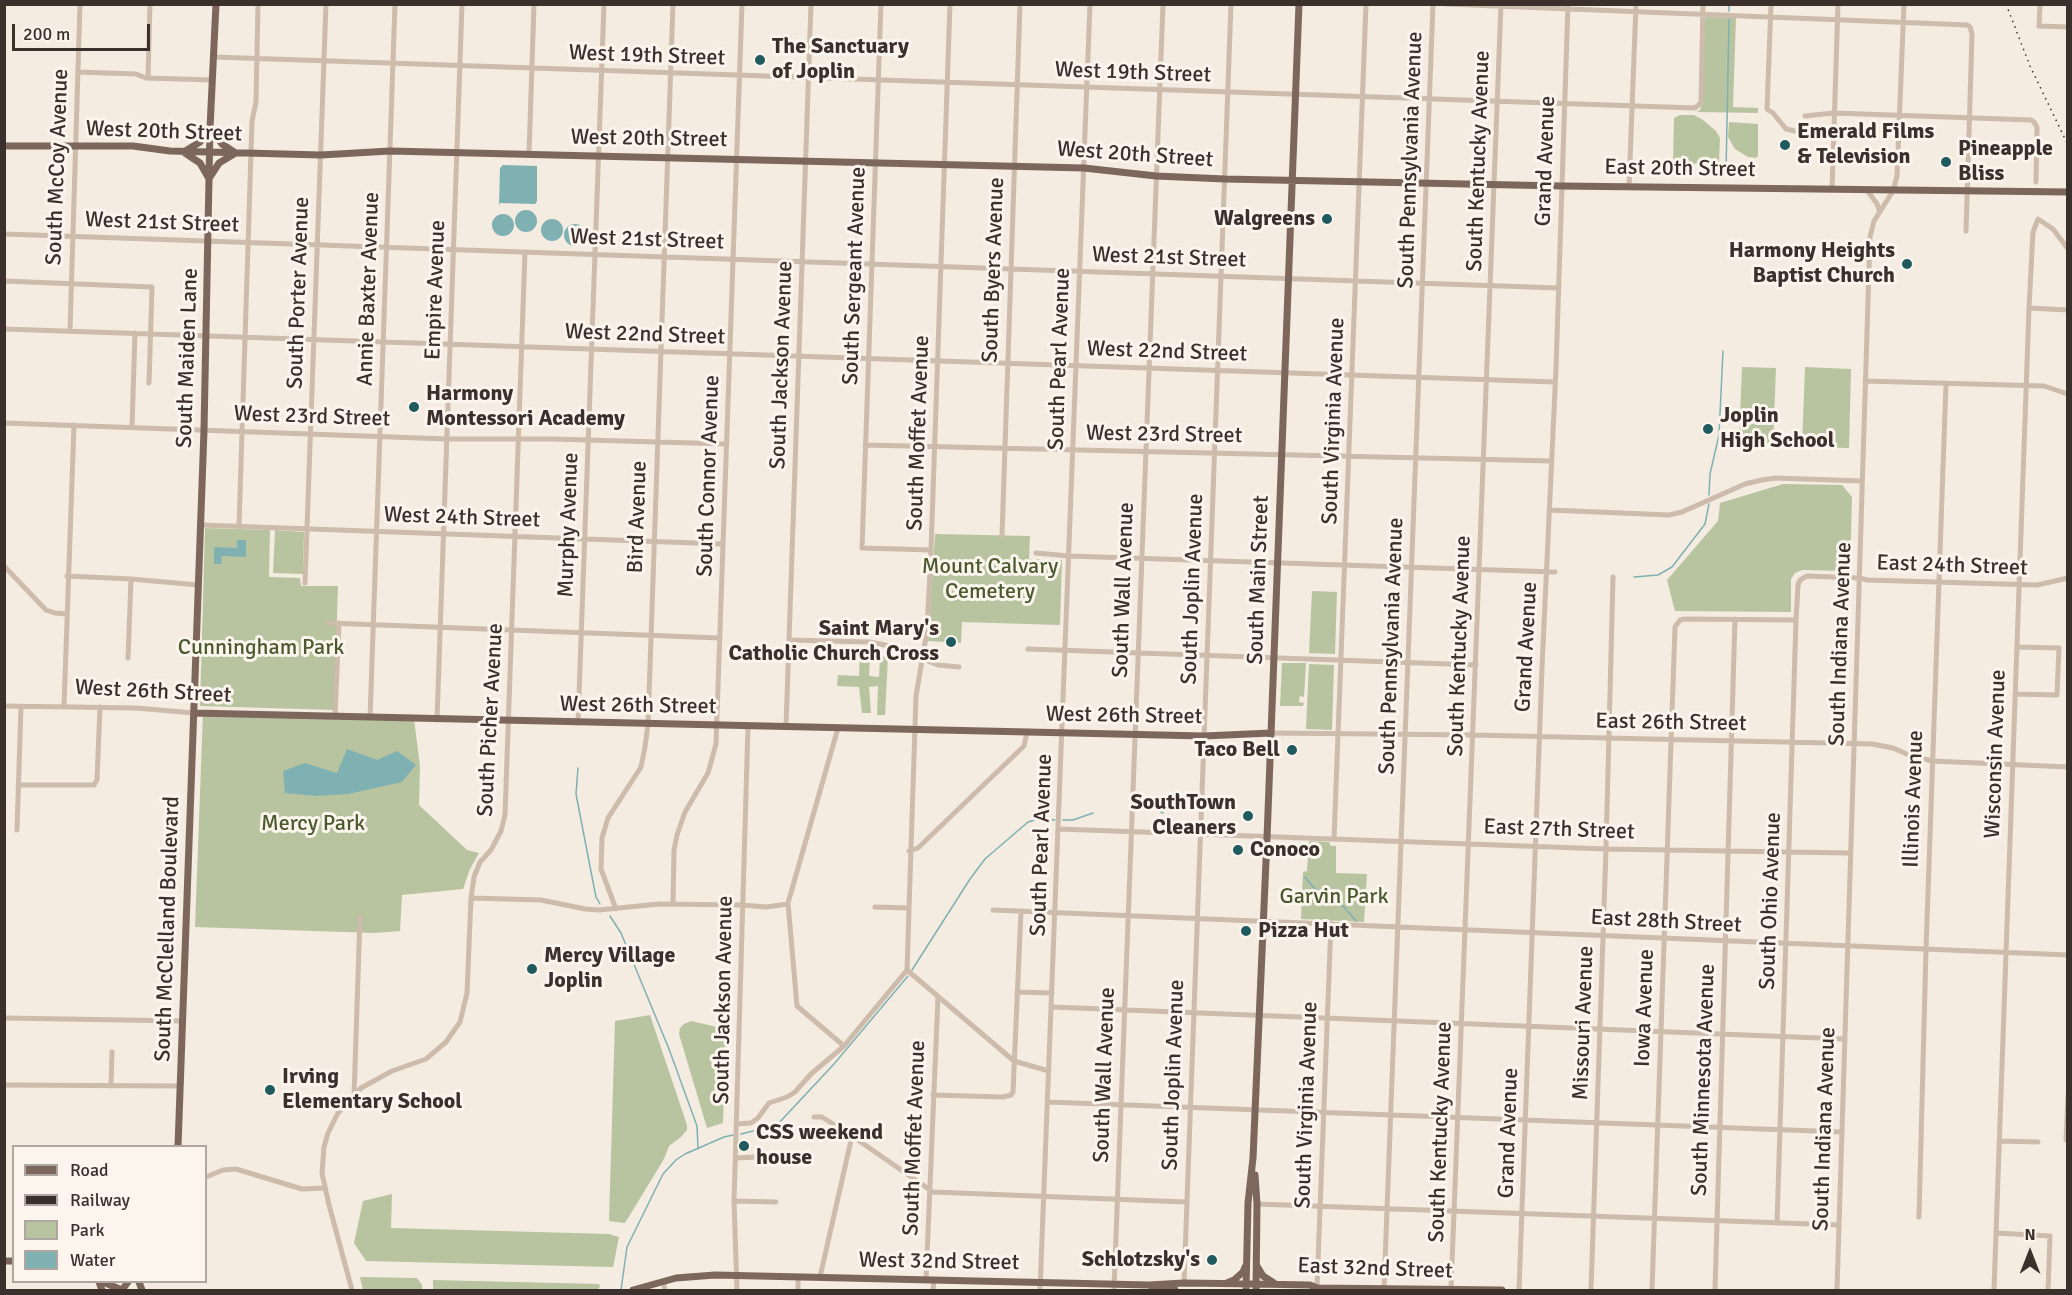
<!DOCTYPE html>
<style>
body{margin:0}
#map{position:relative;width:2072px;height:1295px;overflow:hidden;background:#f4ebe1;font-family:Signika,sans-serif}
canvas{display:block}
.frame{position:absolute;inset:0;border:6px solid #3b302b;pointer-events:none}
.legend{position:absolute;left:12px;top:1145px;width:195px;height:138px;box-sizing:border-box;background:#fbf5ee;border:2px solid #aea6a0;margin:0;padding:8px 10px;list-style:none;font-size:18px;color:#3b302b}
.legend li{display:flex;align-items:center;gap:12px;height:30px}
.legend b{width:30px;border:2px solid #aea6a0}
.north{position:absolute;left:2000px;top:1223px;width:60px;height:60px;-webkit-text-stroke:4px #fbf5ee;paint-order:stroke;rotate:0deg;font-size:16px;font-weight:700;line-height:24px;text-align:center;color:#3b302b}
.north::after{content:'';display:block;margin:auto;width:21px;height:27px;background:#3b302b;clip-path:polygon(50% 0,100% 100%,50% 72%,0 100%)}
.scale{position:absolute;left:12px;top:24px;width:138px;height:27px;box-sizing:border-box;border:3px solid #3b302b;border-top:0;padding-left:8px;font-size:18px;line-height:21px;white-space:nowrap;color:#3b302b;-webkit-text-stroke:4px #fbf5ee;paint-order:stroke}
</style>
<div id="map">
<canvas width="2072" height="1295"></canvas>
<div class="frame"></div>
<ul class="legend">
<li><b style="height:8px;background:#7d675c"></b>Road</li>
<li><b style="height:8px;background:#3b302b"></b>Railway</li>
<li><b style="height:16px;background:#b8c4a0"></b>Park</li>
<li><b style="height:16px;background:#7fb0b2"></b>Water</li>
</ul>
<div class="north">N</div>
<div class="scale">200 m</div>
</div>
<script>
const g = document.querySelector('canvas').getContext('2d');
g.lineJoin = 'round';
function fillPath(path, color) {
  g.fillStyle = color;
  g.fill(path, 'evenodd');
}
function shape(rows) {
  const path = new Path2D();
  for (const r of rows) {
    if (r.length === 3) {
      path.moveTo(r[0] + r[2], r[1]);
      path.arc(r[0], r[1], r[2], 0, 2 * Math.PI);
      continue;
    }
    path.moveTo(r[0], r[1]);
    for (let i = 2; i < r.length; i += 2) path.lineTo(r[i], r[i + 1]);
  }
  return path;
}
function stroke(path, color, width, dash) {
  g.strokeStyle = color;
  g.lineWidth = width;
  g.lineCap = dash ? 'butt' : 'round';
  g.setLineDash(dash || []);
  g.stroke(path);
}
function label(font, color, halo, rows, align = 'center') {
  g.font = font + ' Signika,sans-serif';
  g.lineWidth = 6;
  g.setLineDash([]);
  g.textBaseline = 'middle';
  g.strokeStyle = halo;
  g.fillStyle = color;
  for (const [text, x, y, turn = 0] of rows) {
    g.save();
    g.translate(x, y);
    g.rotate((+turn || 0) * Math.PI / 180);
    g.textAlign = isNaN(turn) ? turn : align;
    if (halo) g.strokeText(text, 0, 0);
    g.fillText(text, 0, 0);
    g.restore();
  }
}
fillPath(shape([
 [1706,17,1736,18,1733,107,1758,108,1758,113,1697,112,1700,110,1702,103,1705,19],
 [1680,115,1694,115,1703,120,1716,131,1720,138,1719,162,1675,165,1673,163,1674,118],
 [1729,122,1758,124,1758,156,1756,158,1748,157,1735,149,1728,137],
 [1742,367,1776,368,1773,444,1739,443],
 [1805,367,1851,369,1849,448,1802,447],
 [1783,484,1842,485,1852,497,1850,571,1802,570,1795,573,1791,579,1791,612,1675,611,1667,580,1718,521,1720,503],
 [205,528,270,530,269,577,300,578,301,586,338,586,334,710,200,706],
 [275,530,304,532,303,574,273,573],
 [935,534,1030,536,1029,559,1062,560,1060,625,962,622,961,643,928,641],
 [1312,591,1337,592,1335,654,1309,653],
 [860,654,870,655,869,676,879,677,880,656,888,657,885,715,877,715,878,686,869,687,871,713,862,713,859,687,837,686,838,675,859,676],
 [1282,663,1306,663,1304,697,1300,696,1299,700,1299,702,1304,703,1303,706,1280,706],
 [1309,664,1334,665,1332,730,1306,729],
 [203,713,414,719,420,766,419,805,467,850,479,853,470,869,463,889,402,895,400,931,374,933,195,927],
 [1309,841,1329,842,1331,846,1336,846,1336,873,1367,874,1364,922,1301,919,1303,872,1307,871],
 [650,1015,687,1125,687,1130,681,1137,669,1146,664,1159,625,1223,609,1221,615,1021],
 [691,1021,726,1029,723,1123,707,1128,679,1034,680,1028,684,1024],
 [392,1194,391,1228,609,1234,619,1237,613,1267,366,1261,354,1243,363,1201],
 [360,1277,417,1278,422,1285,422,1290,363,1290],
 [433,1280,599,1284,600,1287,597,1290,433,1290]
]), '#b8c4a0');
fillPath(shape([
 [503,165,537,166,537,201,535,204,500,203,499,206,500,168],
 [526,221,11],
 [503,225,11],
 [552,230,11],
 [575,235,11],
 [237,540,246,540,246,557,222,556,221,564,214,564,214,547,237,548],
 [347,749,377,760,397,751,416,765,402,782,348,794,317,796,285,793,283,771,305,763,337,773]
]), '#7fb0b2');
stroke(shape([
 [1729,11,1729,4],
 [1726,172,1729,19],
 [1709,495,1710,474,1719,435,1723,351],
 [1634,577,1658,575,1672,567,1705,524,1709,504],
 [578,768,576,794,593,882,596,897,600,904],
 [1140,804,1150,806,1163,813],
 [1063,820,1073,820,1093,813],
 [1169,820,1188,826],
 [1305,877,1313,887,1344,907,1356,921],
 [610,916,621,933,669,1049,697,1126,698,1149],
 [912,970,970,879,985,859,1028,822,1038,819,1055,820],
 [741,1134,777,1125,834,1064,908,976],
 [621,1290,627,1247,663,1174,676,1160,685,1154,724,1137,733,1135]
]), '#7fb0b2', 1.5);
stroke(shape([
 [881,4,862,548,931,550],
 [1446,4,1967,25,1970,27,1972,34,1966,231],
 [1771,4,1767,109,1773,113,1786,129,1799,132],
 [2040,4,2039,26,2068,27],
 [214,57,1695,108,1701,103,1703,4],
 [78,72,136,74,146,78,212,80],
 [148,78,150,4],
 [1805,116,1834,113,2031,120,2034,122,2037,127,2036,182],
 [529,154,534,4],
 [1629,187,1636,4],
 [1832,190,1838,4],
 [1867,190,1877,204,1880,212],
 [4,234,1559,288],
 [4,281,152,287,149,383],
 [2029,308,2068,310],
 [4,329,1555,382],
 [70,331,80,4],
 [1865,381,2044,386,2068,394],
 [4,423,447,439,553,439,727,444],
 [132,427,135,333],
 [865,445,1552,461],
 [1549,510,1669,515,1682,512,1745,484,1762,480,1775,478,1862,481],
 [201,525,723,544],
 [239,526,252,121,256,102,258,4],
 [1002,536,1020,4],
 [1036,553,1069,556,1555,572],
 [4,566,46,610,55,613,67,614],
 [67,576,131,579,198,585],
 [305,583,326,4],
 [329,623,720,638],
 [789,640,870,642,889,646,938,665,959,667],
 [1028,649,1476,665],
 [128,658,131,579],
 [2015,694,2057,695,2059,648,2017,647],
 [4,706,136,708,194,713],
 [64,706,74,425],
 [335,717,339,623],
 [370,718,395,4],
 [437,720,462,4],
 [578,723,604,4],
 [786,727,811,4],
 [838,728,788,903,797,1006,844,1046],
 [1271,733,1474,735,1872,744,1893,748,1909,755,1932,761,2068,767],
 [18,785,94,785,97,780,100,707],
 [1059,829,1606,849,1850,853],
 [17,830,21,706],
 [1334,839,1366,4],
 [909,851,918,848,1024,746,1027,732],
 [471,898,541,900,585,909,599,910,659,904,742,905,766,907,788,904],
 [673,904,674,850,677,835,685,812,708,773,716,744,742,4],
 [875,907,908,908],
 [616,909,601,869,602,838,608,818,641,767,645,747,648,724,673,4],
 [993,910,2068,955],
 [907,970,916,696,927,631,931,550,950,4],
 [907,970,1014,1061,1049,1071],
 [1017,992,1052,993],
 [1052,1007,1844,1039],
 [4,1018,183,1021],
 [4,1085,180,1086],
 [111,1086,112,1052],
 [933,1095,1003,1097,1011,1095,1013,1092,1021,911],
 [2068,1095,2066,1140,2068,1140],
 [354,1096,360,917],
 [1048,1102,1842,1132],
 [814,1117,822,1117,852,1136,933,1192,1186,1202],
 [737,1124,751,1123,758,1118,769,1103,787,1097,795,1092,811,1074,844,1046,907,970],
 [1999,1141,2038,1142],
 [736,1158,756,1157],
 [206,1177,223,1170,236,1169,302,1189,325,1188],
 [734,1201,776,1202],
 [1257,1204,1839,1225],
 [1919,1217,1926,949,1946,383],
 [1777,1223,1796,620,1798,585,1800,580,1807,576,1859,578,1868,580,2037,585,2068,578],
 [1996,1233,2050,1236,2048,1290],
 [820,1277,852,1136],
 [926,1280,938,997],
 [663,1281,665,1290],
 [1184,1283,1231,4],
 [1317,1288,1331,923],
 [1384,1288,1433,4],
 [1451,1289,1501,4],
 [352,1290,329,1205,322,1173,324,1147,328,1133,338,1113,361,1088,392,1071,426,1059,446,1042,460,1022,467,993,471,898,474,877,480,862,491,850,501,831,505,815,525,252],
 [737,1290,734,1201,748,726],
 [798,1290,798,1277],
 [933,1290,934,1280],
 [1040,1290,1090,4],
 [1114,1290,1163,4],
 [1519,1290,1542,667,1556,368,1568,4],
 [1591,1290,1606,849,1613,577],
 [1652,1290,1675,627,1680,620,1685,619,1796,620],
 [1715,1290,1735,619],
 [1837,1290,1870,237,1874,221,1893,191,1897,176,1904,4],
 [1994,1290,2029,308,2033,232,2038,219,2053,229,2068,249]
]), '#cdbbac', 5);
stroke(shape([
 [4,146,133,146,170,151,321,155,390,151,1084,168,1156,176,1225,179,1562,186,2068,192],
 [187,150,200,142,210,128,222,144,234,152],
 [185,153,200,163,208,177],
 [210,177,219,163,234,154],
 [194,713,1204,736,1271,733],
 [178,1146,204,430,210,128,216,4],
 [1255,1175,1257,1204,1256,1290],
 [4,1261,14,1261],
 [1257,1266,1263,1276,1274,1283],
 [99,1282,102,1290],
 [103,1282,122,1290],
 [139,1282,142,1290],
 [1227,1283,1234,1280,1243,1272,1245,1267],
 [1151,1286,1175,1290],
 [122,1290,128,1282],
 [633,1290,676,1278,715,1275,1149,1285,1184,1283,1256,1284,1310,1285,1317,1288,1502,1290],
 [1246,1290,1248,1203,1253,1158,1267,838,1299,4]
]), '#7d675c', 7);
stroke(shape([
 [2006,4,2030,66,2068,145]
]), '#3b302b', 1.5, [1.5, 4.5]);
for (const [x, y, r, color] of [
 [760,60,6,"#1f5a5e"],
 [1785,145,6,"#1f5a5e"],
 [1946,162,6,"#1f5a5e"],
 [1327,219,6,"#1f5a5e"],
 [1907,264,6,"#1f5a5e"],
 [414,407,6,"#1f5a5e"],
 [1708,429,6,"#1f5a5e"],
 [951,642,6,"#1f5a5e"],
 [1292,750,6,"#1f5a5e"],
 [1248,816,6,"#1f5a5e"],
 [1238,850,6,"#1f5a5e"],
 [1246,931,6,"#1f5a5e"],
 [532,969,6,"#1f5a5e"],
 [270,1090,6,"#1f5a5e"],
 [744,1146,6,"#1f5a5e"],
 [1212,1260,6,"#1f5a5e"]
]) {
  const dot = new Path2D();
  dot.arc(x, y, r, 0, 2 * Math.PI);
  g.fillStyle = color;
  g.fill(dot);
  stroke(dot, '#fbf5ee', 2);
}
label('bold 22px', '#3b302b', '#fbf5ee', [
 ["The Sanctuary",772,47],
 ["of Joplin",772,72],
 ["Emerald Films",1797,132],
 ["& Television",1797,157],
 ["Pineapple",1958,149],
 ["Bliss",1958,174],
 ["Walgreens",1315,219,"right"],
 ["Harmony Heights",1895,251,"right"],
 ["Baptist Church",1895,276,"right"],
 ["Harmony",426,394],
 ["Montessori Academy",426,419],
 ["Joplin",1720,416],
 ["High School",1720,441],
 ["Saint Mary's",939,629,"right"],
 ["Catholic Church Cross",939,654,"right"],
 ["Taco Bell",1280,750,"right"],
 ["SouthTown",1236,803,"right"],
 ["Cleaners",1236,828,"right"],
 ["Conoco",1250,850],
 ["Pizza Hut",1258,931],
 ["Mercy Village",544,956],
 ["Joplin",544,981],
 ["Irving",282,1077],
 ["Elementary School",282,1102],
 ["CSS weekend",756,1133],
 ["house",756,1158],
 ["Schlotzsky's",1200,1260,"right"]
], 'left');
label('22px', '#3b302b', '#fbf5ee', [
 ["West 19th Street",647,56,2],
 ["West 19th Street",1133,73,2],
 ["West 20th Street",164,132,2],
 ["West 20th Street",649,139,1],
 ["West 20th Street",1135,155,4],
 ["South Pennsylvania Avenue",1411,160,-88],
 ["South Kentucky Avenue",1479,161,-88],
 ["Grand Avenue",1546,161,-88],
 ["South McCoy Avenue",58,167,-88],
 ["East 20th Street",1680,169,1],
 ["West 21st Street",162,223,2],
 ["West 21st Street",647,240,2],
 ["West 21st Street",1169,258,2],
 ["South Byers Avenue",994,270,-88],
 ["South Sergeant Avenue",855,276,-88],
 ["Annie Baxter Avenue",369,289,-88],
 ["Empire Avenue",436,290,-88],
 ["South Porter Avenue",299,293,-88],
 ["West 22nd Street",645,335,2],
 ["West 22nd Street",1167,352,2],
 ["South Maiden Lane",188,358,-88],
 ["South Pearl Avenue",1060,359,-88],
 ["South Jackson Avenue",782,365,-88],
 ["West 23rd Street",312,417,2],
 ["South Virginia Avenue",1334,421,-88],
 ["South Moffet Avenue",919,433,-88],
 ["West 23rd Street",1164,435,1],
 ["South Connor Avenue",709,476,-88],
 ["Bird Avenue",638,517,-88],
 ["West 24th Street",462,518,2],
 ["Murphy Avenue",569,525,-88],
 ["East 24th Street",1952,566,2],
 ["South Main Street",1259,580,-88],
 ["South Joplin Avenue",1193,589,-88],
 ["South Wall Avenue",1124,590,-88],
 ["South Indiana Avenue",1841,644,-88],
 ["South Pennsylvania Avenue",1392,646,-88],
 ["South Kentucky Avenue",1460,646,-88],
 ["Grand Avenue",1527,647,-87],
 ["West 26th Street",153,692,3],
 ["West 26th Street",638,706,1],
 ["West 26th Street",1124,716,1],
 ["South Picher Avenue",491,720,-87],
 ["East 26th Street",1671,723,1],
 ["Wisconsin Avenue",1996,754,-88],
 ["Illinois Avenue",1914,799,-88],
 ["East 27th Street",1559,830,2],
 ["South Pearl Avenue",1042,845,-88],
 ["South Ohio Avenue",1771,901,-88],
 ["East 28th Street",1666,922,3],
 ["South McClelland Boulevard",168,929,-88],
 ["South Jackson Avenue",724,1000,-89],
 ["Iowa Avenue",1645,1008,-88],
 ["Missouri Avenue",1584,1023,-88],
 ["South Wall Avenue",1105,1075,-88],
 ["South Joplin Avenue",1174,1075,-88],
 ["South Minnesota Avenue",1704,1080,-88],
 ["South Virginia Avenue",1307,1105,-88],
 ["South Indiana Avenue",1825,1129,-88],
 ["South Kentucky Avenue",1441,1132,-88],
 ["Grand Avenue",1509,1133,-88],
 ["South Moffet Avenue",915,1138,-88],
 ["West 32nd Street",939,1262,1],
 ["East 32nd Street",1375,1269,2]
]);
label('22px', '#4a5a2e', '#fbf5ee', [
 ["Mount Calvary",990,567],
 ["Cemetery",990,592],
 ["Cunningham Park",261,648],
 ["Mercy Park",313,824],
 ["Garvin Park",1334,897]
]);
</script>
